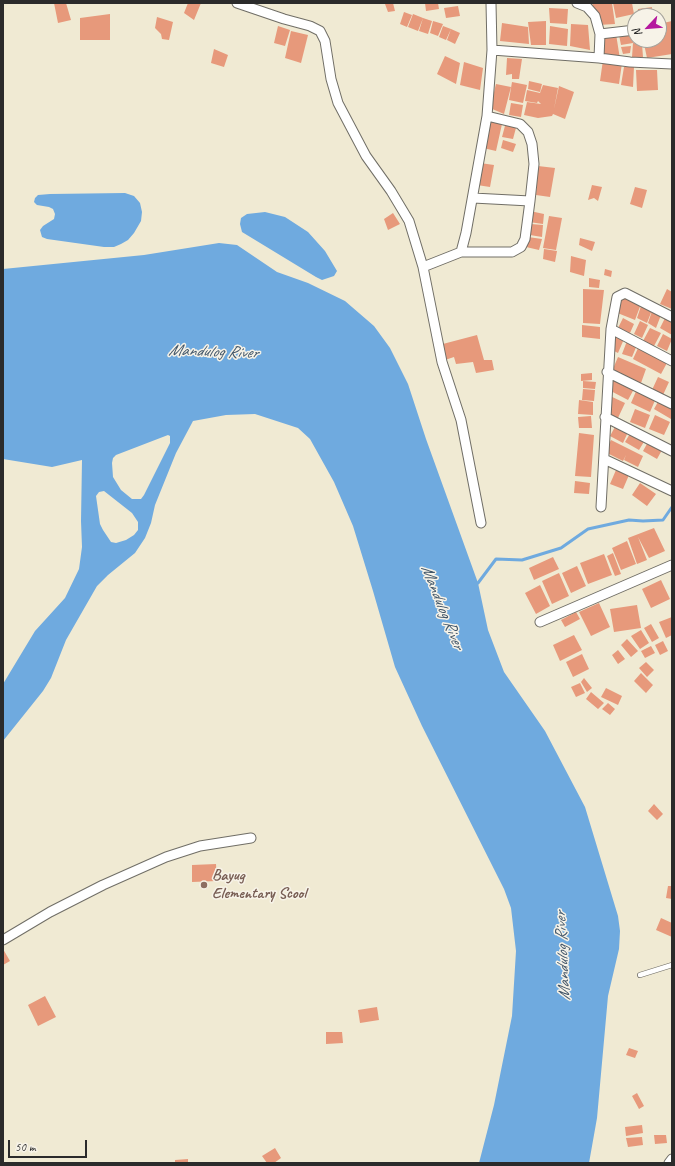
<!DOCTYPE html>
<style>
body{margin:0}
#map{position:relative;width:675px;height:1166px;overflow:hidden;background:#f0ead3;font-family:Caveat,sans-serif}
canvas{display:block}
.frame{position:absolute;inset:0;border:4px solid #2b2b2b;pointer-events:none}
.north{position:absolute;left:627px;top:8px;width:40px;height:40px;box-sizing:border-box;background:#f7f3e8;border:1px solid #a5a39c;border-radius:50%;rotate:244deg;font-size:11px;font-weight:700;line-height:16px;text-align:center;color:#2b2b2b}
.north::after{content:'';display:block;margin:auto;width:14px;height:18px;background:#b5179e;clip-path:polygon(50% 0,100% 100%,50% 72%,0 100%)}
.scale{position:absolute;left:8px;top:1140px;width:79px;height:18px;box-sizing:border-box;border:2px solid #2b2b2b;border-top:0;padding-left:5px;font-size:12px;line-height:14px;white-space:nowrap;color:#2b2b2b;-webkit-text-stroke:3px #f7f3e8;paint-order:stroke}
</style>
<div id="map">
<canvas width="675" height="1166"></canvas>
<div class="frame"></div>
<div class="north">N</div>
<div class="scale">50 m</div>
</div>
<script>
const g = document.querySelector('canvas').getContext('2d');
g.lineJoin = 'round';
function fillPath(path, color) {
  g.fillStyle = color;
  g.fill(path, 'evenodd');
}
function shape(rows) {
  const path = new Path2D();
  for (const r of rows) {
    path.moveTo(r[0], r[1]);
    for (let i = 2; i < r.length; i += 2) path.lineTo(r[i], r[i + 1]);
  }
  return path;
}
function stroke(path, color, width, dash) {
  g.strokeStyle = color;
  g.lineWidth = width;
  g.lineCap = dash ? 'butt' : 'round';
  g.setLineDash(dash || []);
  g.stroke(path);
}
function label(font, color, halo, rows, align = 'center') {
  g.font = font + ' Caveat,sans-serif';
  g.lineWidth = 3;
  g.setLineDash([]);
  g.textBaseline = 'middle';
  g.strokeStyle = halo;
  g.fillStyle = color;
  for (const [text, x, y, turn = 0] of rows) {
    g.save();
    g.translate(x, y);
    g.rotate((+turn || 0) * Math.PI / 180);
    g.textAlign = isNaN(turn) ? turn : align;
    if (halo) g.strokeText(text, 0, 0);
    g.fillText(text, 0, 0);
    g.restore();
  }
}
fillPath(shape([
 [125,193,134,196,140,203,142,212,141,221,134,233,128,240,121,244,114,247,104,247,47,239,42,237,40,230,43,226,54,219,55,214,53,209,49,207,37,205,34,202,35,198,38,195,50,194],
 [265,212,285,217,308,232,325,251,337,271,334,276,322,280,316,277,242,232,240,224,241,218,247,214],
 [219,243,237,245,277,272,308,283,345,301,374,326,390,348,408,384,426,439,478,583,488,630,504,672,545,731,585,807,618,916,620,931,619,949,608,996,597,1118,589,1163,479,1163,494,1105,512,1016,516,951,511,908,504,889,422,726,395,667,373,591,353,526,334,482,310,439,298,428,255,414,226,415,193,421,176,453,155,505,151,523,145,538,135,553,108,575,97,586,66,640,51,678,43,691,3,741,3,684,35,631,65,598,79,569,82,547,81,521,82,460,52,467,3,459,3,269,144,255],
 [168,435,170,436,170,443,144,495,141,499,132,499,121,490,113,477,112,463,113,458,116,455],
 [104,491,132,513,138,522,138,530,134,535,126,540,116,543,111,542,103,530,100,524,96,496,99,492]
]), '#6faadf');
stroke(shape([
 [475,584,478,583,496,559,522,560,561,548,588,529,629,520,643,521,663,520,672,507]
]), '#6faadf', 3);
fillPath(shape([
 [54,3,66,3,71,20,58,23],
 [188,3,201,3,194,20,184,13],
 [393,3,395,11,388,12,385,4],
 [425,3,438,3,439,9,426,11],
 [592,3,612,3,615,24,598,25],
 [613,3,632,3,634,14,616,18],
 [458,6,460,16,446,18,444,8],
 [652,7,651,16,637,16,638,9],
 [549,8,568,9,567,24,550,23],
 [404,12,412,15,407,27,400,24],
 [110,14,110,40,80,40,80,18],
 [413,14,423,18,418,31,408,27],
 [157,17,173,22,169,40,162,39,161,34,155,28],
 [423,18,432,21,428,34,419,31],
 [433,21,443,24,438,36,430,33],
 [546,21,546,45,531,45,528,22],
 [672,21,672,54,647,58,644,44,650,43,649,40,659,40,659,24],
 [502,23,528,27,529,44,500,41],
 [571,24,588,25,590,50,570,46],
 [278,26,290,30,285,46,274,43],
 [443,26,451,29,446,40,439,37],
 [550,26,568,29,567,46,549,44],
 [451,29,460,33,455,44,447,40],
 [291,31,308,35,301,63,285,58],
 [633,32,633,43,621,45,619,35],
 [616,34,620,59,603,58,600,37],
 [633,43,642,44,643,57,632,57],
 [631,46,630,53,623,54,621,47],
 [214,49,228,55,224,67,211,63],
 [445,56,460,63,456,84,437,74],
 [507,58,522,59,519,79,512,79,512,74,506,75],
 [603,60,622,63,619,84,600,81],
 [464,62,483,68,480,90,460,85],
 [624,67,634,67,633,87,621,85],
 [636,70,657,70,658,90,637,91],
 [529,81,542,84,540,92,528,89],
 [512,82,527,85,523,103,509,100],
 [496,84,511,87,504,114,490,108],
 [543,85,558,88,554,109,559,86,574,92,565,119,553,114,552,116,538,118,524,115,527,102,541,104,538,101,537,103,525,101,527,90,540,93],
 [511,103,523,105,521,117,509,115],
 [490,120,502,124,496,151,483,148],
 [506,122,517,124,513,139,502,137],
 [503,140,516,144,513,152,501,148],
 [480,163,494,165,490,187,477,185],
 [538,166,555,168,550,197,536,195],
 [592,185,602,187,598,201,594,198,588,200],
 [635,187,647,190,642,208,630,204],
 [530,211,544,214,543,224,529,222],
 [393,213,400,224,388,230,384,219],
 [549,216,562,218,556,250,543,248],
 [531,224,543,225,542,237,530,235],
 [528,237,542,239,539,250,526,247],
 [580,238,595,242,592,251,579,245],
 [544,249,557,251,555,262,543,259],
 [571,256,586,260,584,276,570,272],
 [605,269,612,271,611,277,604,275],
 [589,278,600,280,599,288,589,287],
 [583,289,604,290,600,324,583,323],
 [667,289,672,292,672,309,660,304],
 [621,296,641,304,635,320,615,312],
 [641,306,652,310,647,323,637,318],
 [652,311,661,315,656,328,648,323],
 [666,316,672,320,672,335,660,328],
 [623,318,634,324,630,333,618,328],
 [640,321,648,325,642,338,634,334],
 [582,325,600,327,600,339,582,337],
 [650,328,661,333,654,346,643,341],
 [663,334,672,339,667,351,657,346],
 [477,335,484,360,492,360,494,370,476,373,473,362,456,364,454,357,442,361,439,345],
 [616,335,624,339,618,353,610,349],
 [627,341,637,345,632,357,622,354],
 [639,346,668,361,661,374,633,359],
 [618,357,646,369,641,383,612,371],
 [592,373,592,380,581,381,581,374],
 [658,377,669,382,663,395,652,390],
 [613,378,634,389,628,400,607,389],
 [583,381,596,382,595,389,583,388],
 [583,389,595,390,594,401,582,400],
 [637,389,656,398,650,412,631,403],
 [608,395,625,403,617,420,608,413],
 [579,400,593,402,593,415,578,414],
 [659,400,672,407,672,416,671,419,654,409],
 [635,409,650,415,645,428,630,422],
 [655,415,670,422,664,435,649,429],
 [591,416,592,428,579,428,578,417],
 [616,425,628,432,623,443,610,436],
 [631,432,645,440,639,450,625,442],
 [579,433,594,435,591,477,575,476],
 [611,440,643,456,638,467,624,460,626,455,623,461,605,452],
 [648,442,662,450,657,459,643,451],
 [616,470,629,475,623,489,610,484],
 [575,481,590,483,589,494,574,493],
 [640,483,656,494,647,506,632,495],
 [654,528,665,551,649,558,638,537,647,560,637,564,628,538],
 [627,541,636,564,621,570,612,548],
 [613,553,621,574,615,576,607,556],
 [604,554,612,575,588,584,580,563],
 [553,557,559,569,534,580,529,568],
 [577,566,586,586,571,593,562,573],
 [559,573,569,596,552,604,542,581],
 [661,580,670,599,651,608,642,589],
 [540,585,550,606,536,614,525,593],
 [599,603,610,627,591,636,579,612],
 [637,605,641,628,614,632,610,609],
 [576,612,580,619,565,627,561,620],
 [672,617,672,635,666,638,659,622],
 [651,624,659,638,652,642,644,628],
 [641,630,649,643,640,649,631,636],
 [574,635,582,650,560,661,553,645],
 [627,639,638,651,631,657,621,645],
 [663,641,668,651,660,655,655,645],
 [651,646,655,653,645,658,641,651],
 [618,650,625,659,618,664,612,655],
 [582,654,589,669,573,677,566,662],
 [646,662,654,670,647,677,639,668],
 [641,673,653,685,646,693,634,681],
 [584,678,592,688,587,692,581,682],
 [580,683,585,693,576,697,571,687],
 [606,688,622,696,618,705,601,697],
 [591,692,604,703,598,709,586,699],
 [608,703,615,709,610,715,602,709],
 [654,804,663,814,657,820,648,811],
 [216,864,217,881,192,882,192,865],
 [668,886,672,886,672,899,666,898],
 [661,918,672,923,672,937,656,930],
 [3,949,10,961,3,965],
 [45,996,56,1017,38,1026,28,1005],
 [377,1007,379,1020,360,1023,358,1010],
 [326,1032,342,1032,343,1043,326,1044],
 [629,1048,638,1051,635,1058,626,1055],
 [637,1093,644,1106,639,1109,632,1096],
 [642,1125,643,1133,626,1136,625,1127],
 [654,1135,666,1135,667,1143,655,1144],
 [642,1137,643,1145,628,1147,626,1138],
 [275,1148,281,1158,274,1163,267,1163,262,1156],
 [188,1159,188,1163,175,1163,175,1160]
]), '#e7997b');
const service = shape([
 [640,975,672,965]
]);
const minor = shape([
 [237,3,284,19,310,26,320,31,325,41,331,79,338,103,366,156,391,191,409,221,423,267,442,362,461,420,481,523],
 [577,3,587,7,595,16,600,34,599,58],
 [600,34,635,30],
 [492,50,599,58,630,62,672,64],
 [473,198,530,201],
 [461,252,512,252,521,247,525,239,530,201,534,164,532,144,528,132,520,124,487,116],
 [423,267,461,252,466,233,487,116,492,50,491,3],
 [611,329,672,361],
 [607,372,672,404],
 [605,417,672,451],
 [604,459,672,491],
 [601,507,611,329,617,297,625,293,672,317],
 [540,622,672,565],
 [3,940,50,912,103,885,166,857,200,846,251,838],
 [669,1163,672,1159]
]);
stroke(service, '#706e66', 6);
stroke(minor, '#706e66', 11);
stroke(service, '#fff', 4.5);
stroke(minor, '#fff', 9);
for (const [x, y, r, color] of [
 [204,885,4,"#8d6e63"]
]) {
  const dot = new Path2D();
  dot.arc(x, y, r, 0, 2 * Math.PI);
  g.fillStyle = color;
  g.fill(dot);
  stroke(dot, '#f7f3e8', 1.5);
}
label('bold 16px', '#785e54', '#f7f3e8', [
 ["Bayug",212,876],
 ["Elementary Scool",212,894]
], 'left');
label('italic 17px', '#43576a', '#f7f3e8', [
 ["Mandulog River",213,352,2],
 ["Mandulog River",442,607,68],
 ["Mandulog River",563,956,-93]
]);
</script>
